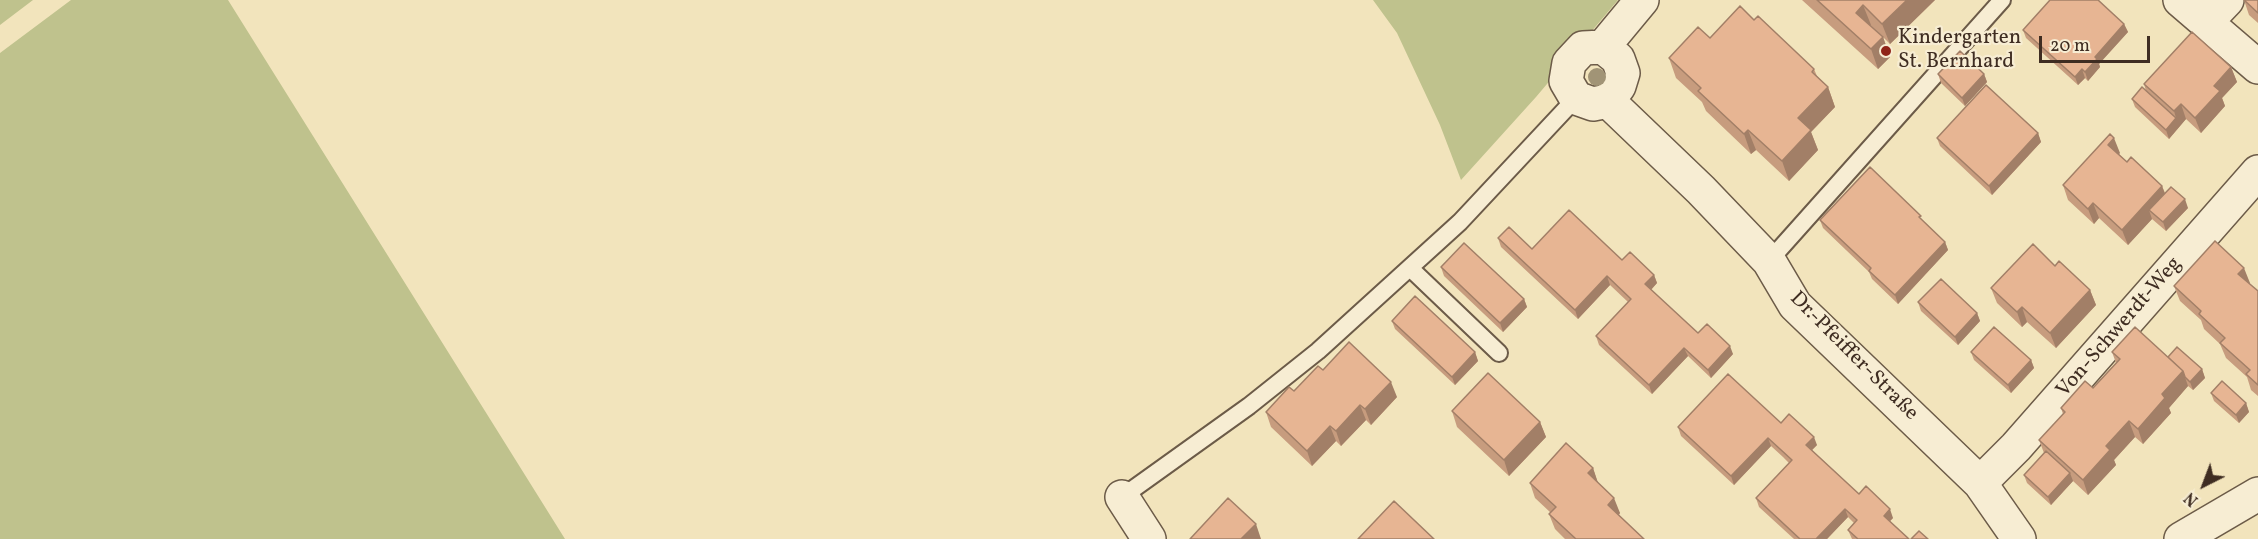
<!DOCTYPE html>
<meta charset="utf-8">
<style>
body{margin:0}
#map{position:relative;width:2258px;height:539px;overflow:hidden;background:#f2e4bc;font-family:Vollkorn,serif}
canvas{display:block}
.north{position:absolute;left:2174px;top:455px;width:60px;height:60px;-webkit-text-stroke:4px #f7edd3;paint-order:stroke;rotate:222deg;font-size:16px;font-weight:700;line-height:24px;text-align:center;color:#3f2d22}
.north::after{content:'';display:block;margin:auto;width:21px;height:27px;background:#3f2d22;clip-path:polygon(50% 0,100% 100%,50% 72%,0 100%)}
.scale{position:absolute;left:2039px;top:36px;width:111px;height:27px;box-sizing:border-box;border:3px solid #3f2d22;border-top:0;padding-left:8px;font-size:18px;line-height:21px;white-space:nowrap;color:#3f2d22;-webkit-text-stroke:4px #f7edd3;paint-order:stroke}
</style>
<div id="map">
<canvas width="2258" height="539"></canvas>
<div class="north">N</div>
<div class="scale">20 m</div>
</div>
<script>
const g = document.querySelector('canvas').getContext('2d');
g.lineJoin = 'round';
function fillPath(path, color) {
  g.fillStyle = color;
  g.fill(path, 'evenodd');
}
function shape(rows) {
  const path = new Path2D();
  for (const r of rows) {
    path.moveTo(r[0], r[1]);
    for (let i = 2; i < r.length; i += 2) path.lineTo(r[i], r[i + 1]);
  }
  return path;
}
function stroke(path, color, width, dash) {
  g.strokeStyle = color;
  g.lineWidth = width;
  g.lineCap = dash ? 'butt' : 'round';
  g.setLineDash(dash || []);
  g.stroke(path);
}
function label(font, color, halo, rows, align = 'center') {
  g.font = font + ' Vollkorn,serif';
  g.lineWidth = 4.5;
  g.setLineDash([]);
  g.textBaseline = 'middle';
  g.strokeStyle = halo;
  g.fillStyle = color;
  for (const [text, x, y, turn = 0] of rows) {
    g.save();
    g.translate(x, y);
    g.rotate((+turn || 0) * Math.PI / 180);
    g.textAlign = isNaN(turn) ? turn : align;
    if (halo) g.strokeText(text, 0, 0);
    g.fillText(text, 0, 0);
    g.restore();
  }
}
fillPath(shape([
 [0,0,33,0,0,25],
 [71,0,228,0,565,539,0,539,0,53],
 [1373,0,1618,0,1536,97,1461,180,1440,125,1397,33]
]), '#bfc28d');
const service = shape([
 [1769,261,2002,0],
 [1410,268,1499,353],
 [1122,497,1249,406,1318,351,1460,222,1576,98]
]);
const minor = shape([
 [2180,0,2258,67],
 [2206,22,2227,0],
 [1603,47,1618,59,1623,73,1619,86,1608,101,1593,104,1576,98,1566,81,1569,63,1583,48,1603,47,1642,0],
 [1608,101,1701,190,1769,261,1795,305,1980,483,2019,539],
 [1980,483,2016,447,2258,172],
 [1122,497,1149,539],
 [2181,539,2258,494]
]);
stroke(service, '#6c5b48', 20);
stroke(minor, '#6c5b48', 36);
stroke(service, '#f7edd3', 16);
stroke(minor, '#f7edd3', 33);
g.fillStyle = '#a19476';
for (const [x, y] of [
 [1597,77]
]) {
  g.beginPath();
  g.arc(x, y, 9, 0, 2 * Math.PI);
  g.fill();
}
fillPath(shape([
 [1802,0,1935,0,1890,44,1883,37,1890,57,1878,69],
 [2244,0,2258,0,2258,23,2249,15],
 [1754,20,1814,69,1817,76,1828,87,1835,107,1811,132,1818,150,1789,181,1756,150,1751,154,1706,111,1702,102,1676,78,1669,58,1710,38],
 [2124,24,2128,32,2099,64,2100,67,2088,81,2085,78,2078,85,2026,38,2023,30],
 [2231,67,2237,82,2222,98,2225,106,2201,133,2186,119,2169,139,2135,107,2132,99,2146,91,2144,84],
 [1938,74,1984,74,1987,82,1965,106,1941,83],
 [2038,133,2041,142,1992,195,1940,146,1937,138],
 [2120,153,2119,154,2127,162,2162,186,2165,193,2188,208,2166,231,2152,219,2128,245,2099,218,2094,224,2068,200,2063,185],
 [1820,220,1923,221,1945,242,1948,250,1898,304,1872,279,1869,272,1823,228],
 [1498,238,1532,249,1622,260,1654,275,1657,283,1651,290,1698,333,1733,354,1711,378,1688,356,1652,394,1599,345,1596,336,1628,302,1610,285,1578,319,1501,247],
 [2055,266,2090,290,2096,305,2056,348,2027,322,2022,327,1997,303,1991,288],
 [1441,267,1524,299,1527,307,1503,332,1444,276],
 [2250,283,2249,284,2258,291,2258,396,2251,390,2247,377,2226,358,2220,344,2204,329,2201,320,2180,301,2174,286],
 [1918,302,1977,313,1980,321,1958,345,1921,311],
 [1392,321,1475,352,1478,361,1455,385,1395,329],
 [1971,352,2031,360,2034,368,2011,393,1974,360],
 [2112,352,2168,357,2202,369,2205,378,2193,390,2188,386,2169,408,2171,413,2143,444,2135,437,2114,460,2116,465,2088,495,2073,481,2051,505,2027,483,2024,475,2044,453,2039,440,2063,414,2061,408,2093,388,2116,363],
 [1323,370,1397,397,1371,425,1366,420,1341,446,1336,441,1312,466,1271,427,1266,412],
 [2211,393,2246,403,2249,412,2239,423,2214,401],
 [1452,411,1540,422,1546,437,1509,476,1457,427],
 [1781,423,1817,445,1812,450,1859,494,1893,518,1890,521,1909,539,1852,539,1848,530,1854,523,1848,517,1827,539,1794,539,1759,507,1756,498,1789,463,1783,457,1771,446,1734,485,1681,436,1678,427],
 [1593,468,1598,483,1620,513,1619,515,1644,539,1565,539,1555,529,1549,514,1551,513,1535,498,1530,483]
]), '#c79c7e');
fillPath(shape([
 [1907,0,1935,0,1890,44,1882,24],
 [1863,5,1871,25,1863,33,1856,13],
 [2124,24,2128,32,2099,64,2100,67,2088,81,2085,72,2095,57],
 [1883,37,1890,57,1878,69,1871,49],
 [2231,67,2237,82,2222,98,2225,106,2201,133,2195,118,2214,86],
 [2082,69,2085,78,2078,85,2075,77],
 [1984,74,1987,82,1965,106,1962,98],
 [1828,87,1835,107,1811,132,1818,150,1789,181,1782,161,1798,118],
 [2181,104,2186,119,2169,139,2166,130,2176,118,2174,111],
 [1748,130,1756,150,1751,154,1744,134],
 [2038,133,2041,142,1992,195,1989,186],
 [2114,138,2120,153,2114,160,2108,145],
 [2162,186,2168,202,2149,210,2152,219,2128,245,2122,230],
 [2185,199,2188,208,2166,231,2163,222],
 [2093,203,2099,218,2094,224,2088,209],
 [1945,242,1948,250,1898,304,1895,295],
 [2244,268,2250,283,2244,290,2238,274],
 [1654,275,1657,283,1648,293,1645,284],
 [1607,276,1610,285,1578,319,1575,310],
 [2090,290,2096,305,2056,348,2050,333],
 [1524,299,1527,307,1503,332,1500,323],
 [2022,307,2027,322,2022,327,2017,312],
 [1977,313,1980,321,1958,345,1955,337],
 [1730,346,1733,354,1711,378,1708,370],
 [1684,348,1688,356,1652,394,1649,385],
 [1475,352,1478,361,1455,385,1452,377],
 [2031,360,2034,368,2011,393,2008,385],
 [2202,369,2205,378,2193,390,2190,382],
 [2183,371,2188,386,2169,408,2171,413,2143,444,2138,429,2162,394],
 [1391,382,1397,397,1371,425,1365,409],
 [2246,403,2249,412,2239,423,2236,415],
 [1360,405,1366,420,1341,446,1336,431],
 [2129,421,2135,437,2114,460,2116,465,2088,495,2083,480,2106,446],
 [1540,422,1546,437,1509,476,1504,460],
 [1330,426,1336,441,1312,466,1307,451],
 [1814,437,1817,445,1809,453,1806,445],
 [1768,438,1771,446,1734,485,1731,476],
 [1593,468,1598,483,1588,473],
 [2070,473,2073,481,2051,505,2048,497],
 [1614,498,1620,513,1614,520,1608,505],
 [1845,509,1848,517,1827,539,1816,539],
 [1890,509,1893,518,1887,524,1884,516],
 [1256,524,1261,539,1241,539]
]), '#a27f67');
const building = shape([
 [1817,0,1907,0,1882,24,1863,5,1856,13,1883,37,1871,49,1817,0],
 [2050,0,2098,0,2124,24,2095,57,2097,59,2085,72,2082,69,2075,77,2023,30,2050,0],
 [2244,0,2258,0,2258,13,2244,0],
 [1740,6,1754,20,1758,16,1814,69,1812,72,1828,87,1798,118,1811,130,1782,161,1748,130,1744,134,1698,91,1701,88,1669,58,1698,27,1710,38,1740,6],
 [2192,32,2231,67,2214,86,2220,91,2195,118,2181,104,2174,111,2144,84,2192,32],
 [1960,51,1984,74,1962,98,1938,74,1960,51],
 [1986,85,2038,133,1989,186,1937,138,1986,85],
 [2142,87,2176,118,2166,130,2132,99,2142,87],
 [2110,134,2114,138,2108,145,2127,162,2131,157,2162,186,2122,230,2093,203,2088,209,2063,185,2110,134],
 [1870,167,1921,216,1919,217,1945,242,1895,295,1869,271,1871,268,1820,220,1870,167],
 [2171,187,2185,199,2163,222,2149,210,2171,187],
 [1569,210,1622,260,1630,252,1654,275,1645,284,1698,333,1707,324,1730,346,1708,370,1684,348,1649,385,1596,336,1631,299,1607,276,1575,310,1498,238,1509,227,1532,249,1569,210],
 [2215,241,2244,268,2238,274,2258,291,2258,385,2246,374,2250,370,2220,343,2225,338,2199,314,2201,311,2174,286,2215,241],
 [1464,243,1524,299,1500,323,1441,267,1464,243],
 [2033,244,2055,266,2059,261,2090,290,2050,333,2022,307,2017,312,1991,288,2033,244],
 [1941,279,1977,313,1955,337,1918,302,1941,279],
 [1415,296,1475,352,1452,377,1392,321,1415,296],
 [1994,327,2031,360,2008,385,1971,352,1994,327],
 [2135,327,2183,371,2162,394,2165,398,2138,429,2129,421,2106,446,2110,450,2083,480,2039,440,2065,412,2061,408,2085,381,2093,388,2120,359,2112,352,2135,327],
 [1349,342,1391,382,1365,409,1360,405,1336,431,1330,426,1307,451,1266,412,1289,387,1294,391,1318,366,1323,370,1349,342],
 [2177,347,2202,369,2190,382,2185,377,2183,371,2168,357,2177,347],
 [1488,373,1540,422,1504,460,1452,411,1488,373],
 [1728,374,1781,423,1789,414,1814,437,1806,445,1859,494,1866,486,1890,509,1884,516,1909,539,1858,539,1848,530,1857,520,1845,509,1816,539,1800,539,1756,498,1792,460,1768,438,1731,476,1678,427,1728,374],
 [2222,381,2246,403,2236,415,2211,393,2222,381],
 [1566,443,1593,468,1588,473,1614,498,1608,505,1644,539,1576,539,1549,514,1556,507,1530,483,1566,443],
 [2046,451,2070,473,2048,497,2024,475,2046,451],
 [1228,498,1256,524,1241,539,1190,539,1228,498],
 [1394,501,1434,539,1358,539,1394,501],
 [1919,531,1928,539,1911,539,1919,531]
]);
fillPath(building, '#e7b593');
stroke(building, '#a27f67', 1.5);
for (const [x, y, r, color] of [
 [1886,51,6,"#8f2418"]
]) {
  const dot = new Path2D();
  dot.arc(x, y, r, 0, 2 * Math.PI);
  g.fillStyle = color;
  g.fill(dot);
  stroke(dot, '#f7edd3', 2);
}
label('21px', '#3f2d22', '#f7edd3', [
 ["Kindergarten",1898,39],
 ["St. Bernhard",1898,63]
], 'left');
label('21px', '#3f2d22', '#f7edd3', [
 ["Von-Schwerdt-Weg",2120,328,-49],
 ["Dr.-Pfeiffer-Straße",1853,357,45]
]);
</script>
